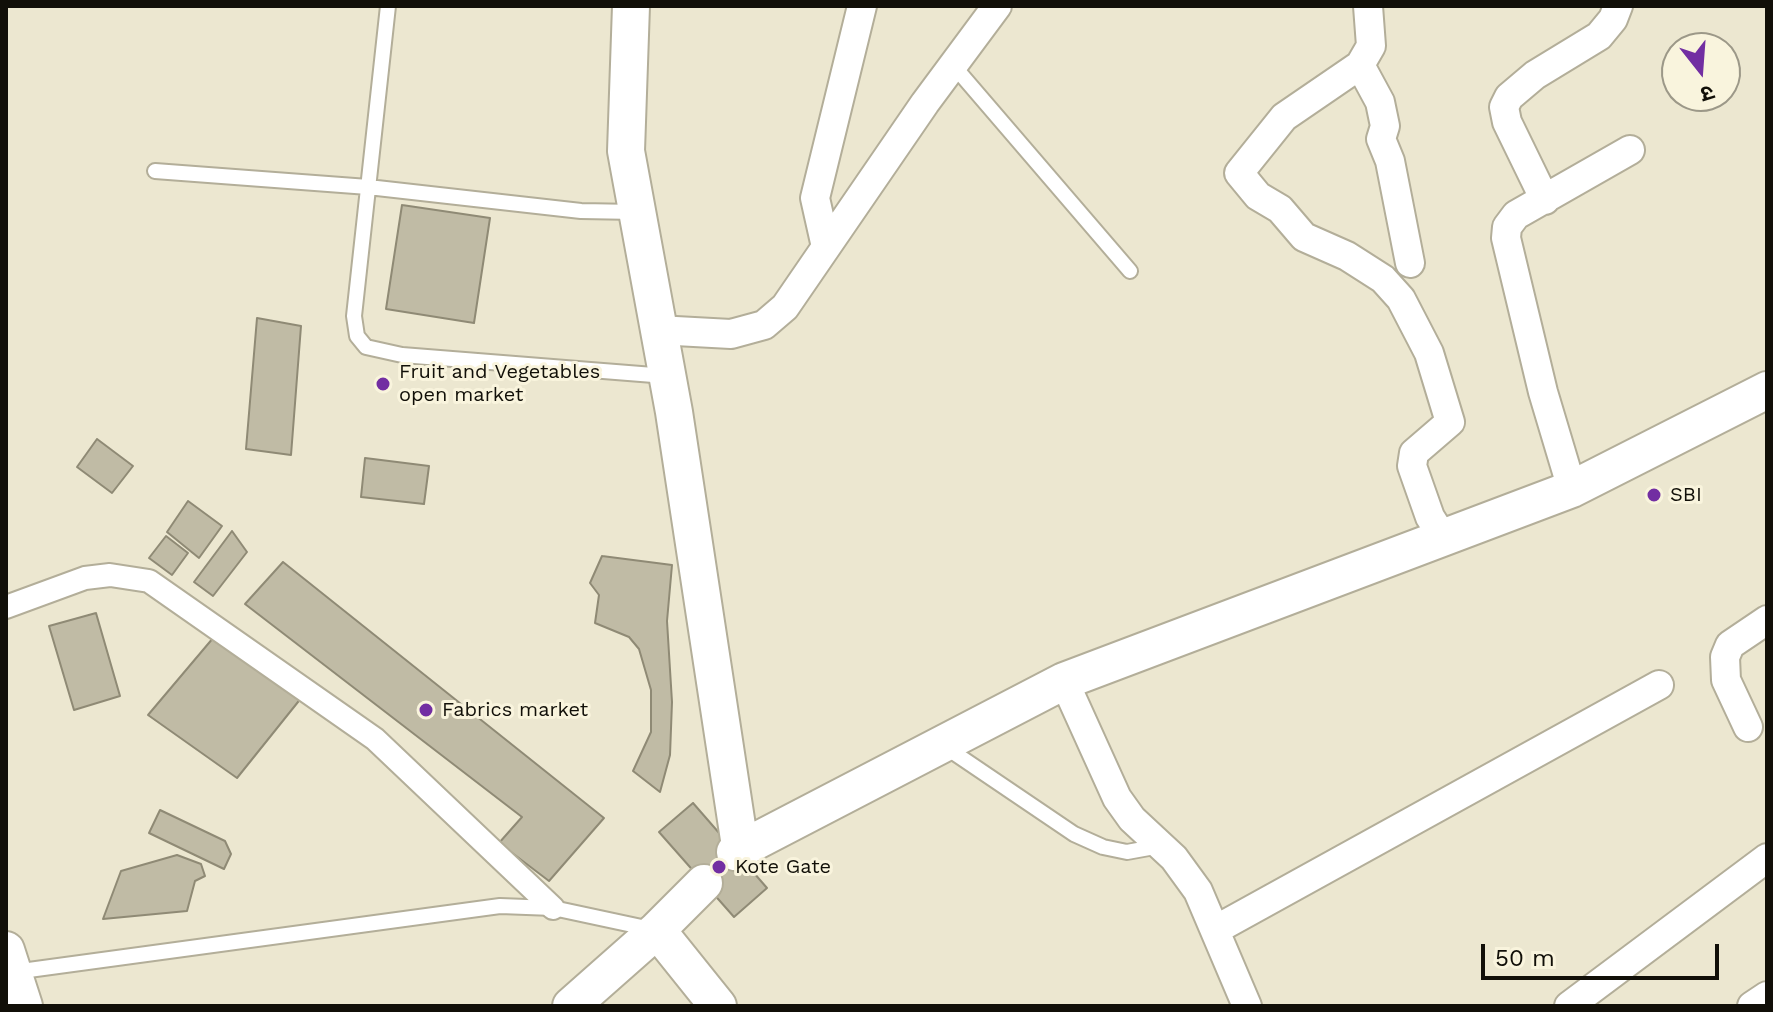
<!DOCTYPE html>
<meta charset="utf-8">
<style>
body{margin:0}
#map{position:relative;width:1773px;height:1012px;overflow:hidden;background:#ece7d0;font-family:"Work Sans","Noto Sans Devanagari",sans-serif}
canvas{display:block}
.frame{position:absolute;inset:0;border:8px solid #110f08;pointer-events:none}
.north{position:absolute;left:1661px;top:32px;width:80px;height:80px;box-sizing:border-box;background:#f9f4dd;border:2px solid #9c9888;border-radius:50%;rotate:163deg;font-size:22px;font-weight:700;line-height:32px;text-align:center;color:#110f08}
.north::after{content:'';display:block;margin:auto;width:28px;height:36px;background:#722ea2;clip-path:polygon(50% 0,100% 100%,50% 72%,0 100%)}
.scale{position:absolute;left:1481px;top:944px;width:238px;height:36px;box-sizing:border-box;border:4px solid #110f08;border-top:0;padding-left:10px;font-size:24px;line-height:28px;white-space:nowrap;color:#110f08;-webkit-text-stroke:6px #f9f4dd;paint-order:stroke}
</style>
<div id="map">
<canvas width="1773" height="1012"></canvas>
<div class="frame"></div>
<div class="north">उ</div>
<div class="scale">50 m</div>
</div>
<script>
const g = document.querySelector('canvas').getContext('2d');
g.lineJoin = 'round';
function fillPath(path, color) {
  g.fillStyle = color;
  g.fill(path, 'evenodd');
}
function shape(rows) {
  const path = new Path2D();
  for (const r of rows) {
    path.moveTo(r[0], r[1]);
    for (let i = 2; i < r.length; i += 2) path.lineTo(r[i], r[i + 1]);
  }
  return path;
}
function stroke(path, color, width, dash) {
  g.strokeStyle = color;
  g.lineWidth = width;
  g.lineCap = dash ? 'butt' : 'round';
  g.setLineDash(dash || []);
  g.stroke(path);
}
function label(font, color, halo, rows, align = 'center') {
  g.font = font + ' "Work Sans",sans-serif';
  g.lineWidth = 6;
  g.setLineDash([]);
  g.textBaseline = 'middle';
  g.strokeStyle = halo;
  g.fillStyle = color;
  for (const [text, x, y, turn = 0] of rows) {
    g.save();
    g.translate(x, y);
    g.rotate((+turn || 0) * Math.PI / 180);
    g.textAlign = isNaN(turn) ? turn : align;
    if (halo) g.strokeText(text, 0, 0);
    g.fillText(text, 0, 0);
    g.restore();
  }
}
const building = shape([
 [402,205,490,218,474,323,386,309,402,205],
 [257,318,301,326,291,455,246,449,257,318],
 [97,439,133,466,112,493,77,467,97,439],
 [365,458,429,466,424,504,361,497,365,458],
 [188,501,222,526,199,558,167,532,188,501],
 [232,531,247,552,213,596,194,582,232,531],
 [166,536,188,553,172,575,149,558,166,536],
 [602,556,672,565,667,621,672,702,670,755,660,792,633,771,651,732,651,690,639,649,629,637,595,623,599,595,590,583,602,556],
 [283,562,604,818,549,881,499,843,522,817,245,604,283,562],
 [96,613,120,696,74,710,49,626,96,613],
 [219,631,306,692,237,778,148,715,219,631],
 [693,803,767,888,734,917,659,832,693,803],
 [160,810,225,841,231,854,224,869,149,833,160,810],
 [177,855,201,864,205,876,195,881,187,911,103,919,121,871,177,855]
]);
fillPath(building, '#c0bba5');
stroke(building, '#8f8a75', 2);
const service = shape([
 [388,6,354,316,357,336,366,347,402,355,666,376],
 [953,65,1130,271],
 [155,171,368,187,581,211,636,212],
 [944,746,1074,834,1103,847,1127,852,1160,846],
 [14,972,500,906,553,908,651,929]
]);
const pedestrian = shape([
 [6,607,85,578,110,575,149,581,375,739,553,908]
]);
const minor = shape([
 [1368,6,1371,46,1360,65,1284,117,1239,173,1258,196,1280,209,1304,237,1347,256,1383,279,1401,299,1429,353,1450,422,1414,453,1412,466,1430,517,1444,539],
 [1360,65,1380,102,1385,126,1381,139,1390,161,1410,263],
 [1545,200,1507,122,1504,107,1509,97,1535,75,1599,36,1613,19,1618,6],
 [826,247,815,198,862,6],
 [657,330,731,334,764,325,785,307,925,103,997,6],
 [1572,489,1543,392,1506,238,1507,227,1516,215,1630,150],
 [1064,681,1117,798,1132,819,1174,858,1198,891,1247,1006],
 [1748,727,1726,680,1725,657,1730,645,1767,620],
 [1215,930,1659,685],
 [1569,1006,1767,858],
 [1752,1006,1767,996]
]);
const tertiary = shape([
 [631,6,626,151,674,412,740,846],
 [735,852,1064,681,1572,489,1767,390],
 [657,930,718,1006],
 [6,950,24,1006],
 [571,1006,657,930,704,883]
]);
stroke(service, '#b3ae99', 18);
stroke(pedestrian, '#b3ae99', 26);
stroke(minor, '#b3ae99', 32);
stroke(tertiary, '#b3ae99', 40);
stroke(service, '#fff', 14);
stroke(pedestrian, '#fff', 22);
stroke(minor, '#fff', 28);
stroke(tertiary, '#fff', 36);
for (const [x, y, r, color] of [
 [383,384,8,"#722ea2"],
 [1654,495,8,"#722ea2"],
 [426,710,8,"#722ea2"],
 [719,867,8,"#722ea2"]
]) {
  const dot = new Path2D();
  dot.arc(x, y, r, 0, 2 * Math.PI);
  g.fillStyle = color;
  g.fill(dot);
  stroke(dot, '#f9f4dd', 3);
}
label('20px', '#110f08', '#f9f4dd', [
 ["Fruit and Vegetables",399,372],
 ["open market",399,395],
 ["SBI",1670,495],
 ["Fabrics market",442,710],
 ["Kote Gate",735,867]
], 'left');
</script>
